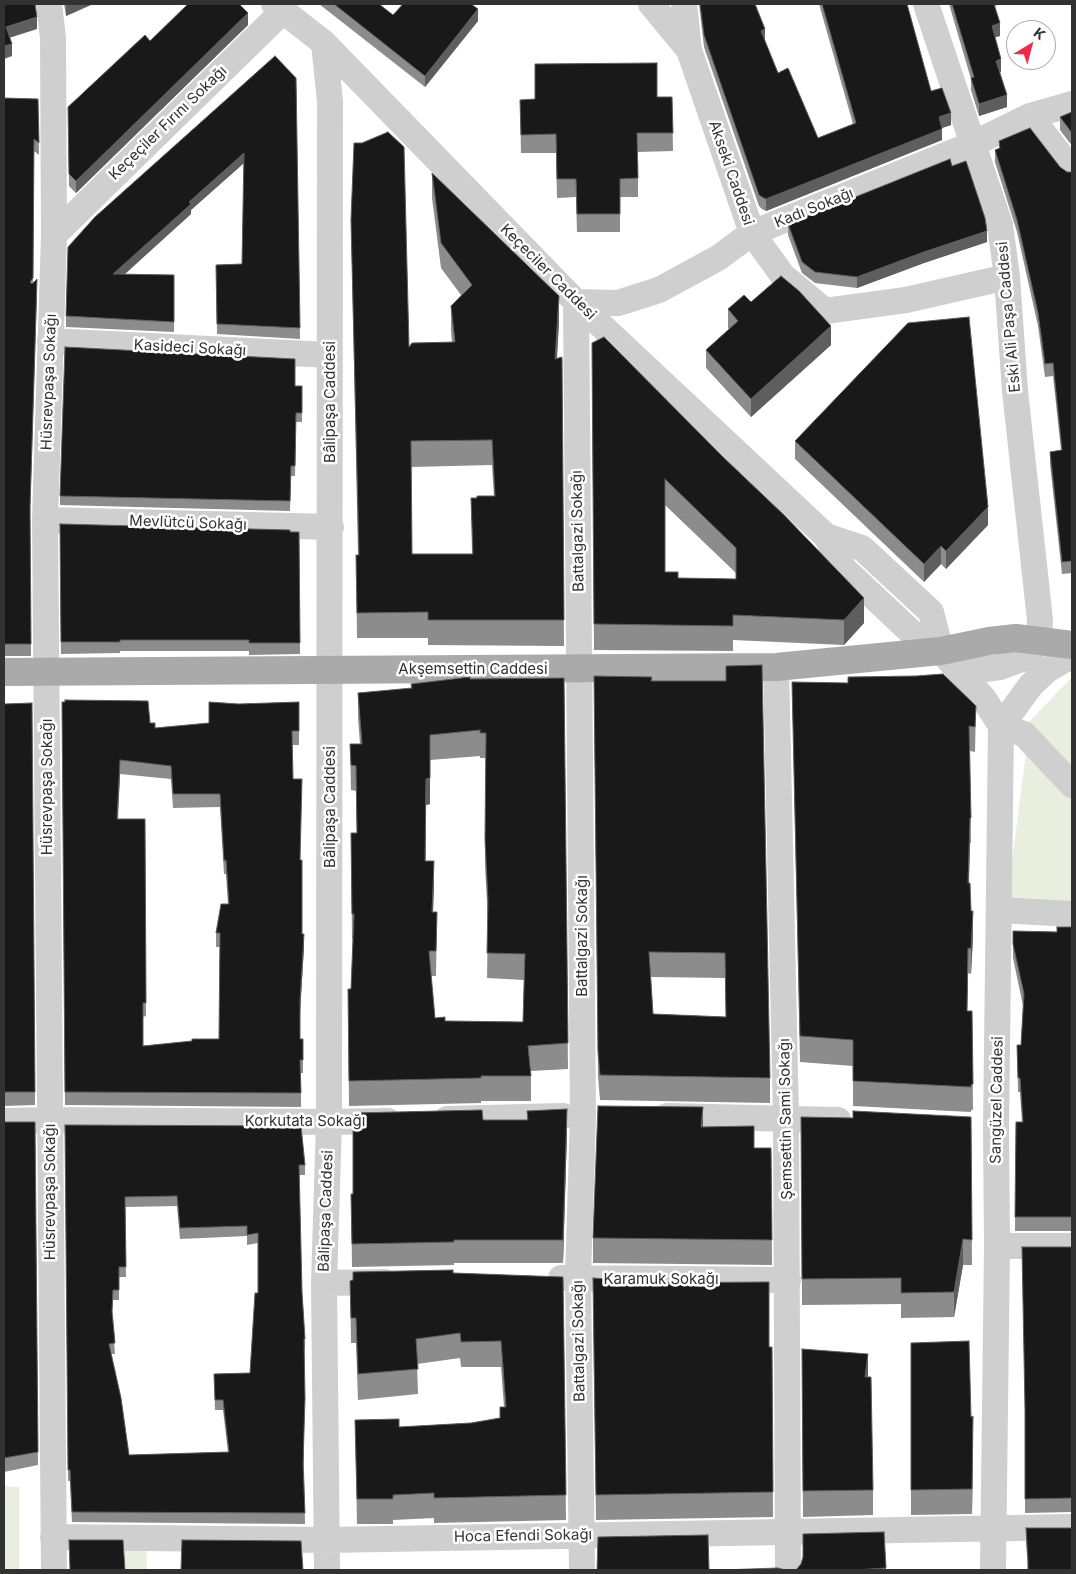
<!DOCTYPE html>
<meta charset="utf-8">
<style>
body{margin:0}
#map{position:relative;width:1076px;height:1574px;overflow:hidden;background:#fff;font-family:Inter,sans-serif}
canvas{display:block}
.frame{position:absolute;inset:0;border:5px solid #323232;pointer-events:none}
.north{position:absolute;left:1006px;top:20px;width:50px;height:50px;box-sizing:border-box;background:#fff;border:1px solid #adadad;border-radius:50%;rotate:37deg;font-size:14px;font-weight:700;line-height:20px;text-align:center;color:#323232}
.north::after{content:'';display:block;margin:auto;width:18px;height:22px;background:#f12b46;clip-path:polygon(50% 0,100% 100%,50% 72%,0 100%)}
</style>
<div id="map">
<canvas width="1076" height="1574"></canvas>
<div class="frame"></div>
<div class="north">K</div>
</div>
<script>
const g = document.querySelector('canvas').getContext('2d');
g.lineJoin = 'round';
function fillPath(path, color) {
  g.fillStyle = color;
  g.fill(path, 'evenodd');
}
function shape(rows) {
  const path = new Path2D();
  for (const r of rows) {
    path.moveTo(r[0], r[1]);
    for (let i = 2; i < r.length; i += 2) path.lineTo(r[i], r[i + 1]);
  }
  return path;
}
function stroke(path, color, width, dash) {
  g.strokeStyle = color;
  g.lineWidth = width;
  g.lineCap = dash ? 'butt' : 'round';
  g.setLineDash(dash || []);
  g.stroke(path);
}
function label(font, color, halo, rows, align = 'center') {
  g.font = font + ' Inter,sans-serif';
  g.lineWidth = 5;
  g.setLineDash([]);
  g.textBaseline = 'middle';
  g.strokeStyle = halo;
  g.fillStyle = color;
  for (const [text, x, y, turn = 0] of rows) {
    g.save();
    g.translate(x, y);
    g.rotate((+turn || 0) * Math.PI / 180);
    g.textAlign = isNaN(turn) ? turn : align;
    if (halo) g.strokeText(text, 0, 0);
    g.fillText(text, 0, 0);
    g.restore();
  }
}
fillPath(shape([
 [1072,677,1072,905,1007,901,1030,721],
 [4,1486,19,1487,19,1569,15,1570,4,1570],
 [146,1541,147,1570,104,1570,105,1542]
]), '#e9efdf');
stroke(shape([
 [49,4,53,38,54,235,45,520,54,1570],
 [274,4,324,43,576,302,826,536,844,569,911,632,941,651,969,666,985,669,1000,667,1022,659,1032,651,1039,640,1040,620,1015,391,1007,277,1000,225,926,4],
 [651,4,689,50],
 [684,4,689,50,752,233,783,276,825,311,906,300,1007,277],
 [324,43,330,102,329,1122,324,1283,327,1570],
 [1030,116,1072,170],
 [54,235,283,11],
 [50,341,329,355],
 [45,520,331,527],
 [826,536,862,548,931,612,941,651,984,699,1001,726,996,1128,997,1246,993,1570],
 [776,667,786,1118,788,1570],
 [1001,726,1031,685,1046,671,1064,660,1072,658],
 [1001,726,1024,734,1072,785],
 [1000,910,1072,914],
 [667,1116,838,1120],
 [447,1119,563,1116],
 [4,1121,50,1120,329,1122,388,1121],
 [997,1246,1072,1246],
 [561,1278,788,1280],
 [324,1283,385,1282],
 [53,1537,327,1540,1072,1527],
 [582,1570,578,1278,583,1115,576,302,618,303,659,290,718,258,752,233,973,144,1030,116,1072,104]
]), '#cfcfcf', 26);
stroke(shape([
 [4,672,776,667,941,651,989,641,1016,638,1072,645]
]), '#aaa', 28);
fillPath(shape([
 [64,4,93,4,66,16],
 [319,4,379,4,393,15,478,21,425,87],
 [699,4,755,4,765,41,778,73,818,138,853,124,819,4,907,4,931,91,951,125,942,128,942,140,766,211,762,209,759,206,704,47],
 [949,4,1001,4,995,6,1000,36,995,37,1001,72,1000,72,1007,107,979,116,971,90,971,79],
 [248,25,76,193,69,186,68,107,150,41],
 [296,78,300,339,217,334,216,265,242,264,244,163,191,210,191,214,124,274,174,275,174,332,66,327,66,316],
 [672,97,673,151,638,152,638,197,620,197,620,232,577,232,576,197,557,198,556,153,521,153,520,100],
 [4,98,38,99,39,155,34,151,33,284,37,291,30,517,31,656,4,656],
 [1072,112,1072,146,1060,130,1060,117],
 [999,141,1060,167,1067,172,1072,172,1072,573,1062,574,1050,464,1050,452,1061,450,1053,376,1045,377,1038,326,1017,232,995,162,995,150,999,148],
 [952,166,987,242,924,263,857,288,815,283,802,273,788,235,788,224],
 [432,173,559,322,557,359,562,357,564,646,428,645,428,638,357,638,356,555,358,555,351,220,409,347,452,342,451,331,451,306,461,295,441,268,432,198],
 [492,465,494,496,477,498,471,498,472,554,412,554,411,467],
 [751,302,831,345,751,417,706,368,706,350,729,329,728,328,728,309],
 [592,343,864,623,844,645,733,640,733,651,594,650],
 [665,505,736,573,736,579,678,578,665,572],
 [295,386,302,386,302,422,296,422,295,476,291,476,290,511,60,505,60,496],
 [795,441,988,525,946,569,941,564,924,582,795,459],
 [60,524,299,532,300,654,249,655,249,651,120,651,120,653,61,654],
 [594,676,652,681,770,1078,770,1103,600,1100,598,1076],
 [651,977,725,978,726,1017,653,1014],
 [564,678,568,1069,531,1071,531,1101,481,1101,481,1103,349,1106,348,989,351,989,353,939,352,939,351,833,357,833,356,791,351,790,350,744,360,744,358,718,358,693,411,689,411,684,470,679],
 [480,756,480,758,486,758,485,865,488,920,487,978,524,980,523,1022,445,1021,435,1018,431,976,436,976,437,912,433,912,434,886,426,861,426,805,430,804,430,760],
 [792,682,976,706,975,752,970,751,971,843,970,843,969,883,973,937,971,974,968,973,967,1011,972,1011,973,1110,971,1110,971,1112,853,1106,853,1066,800,1062],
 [62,702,150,723,155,728,209,723,239,704,299,702,299,745,292,745,293,779,300,860,302,934,304,947,300,1012,300,1039,303,1060,303,1073,301,1073,301,1107,65,1105],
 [120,774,171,779,173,808,220,807,224,874,226,874,228,904,216,933,216,947,220,947,219,1039,143,1046,143,1017,146,1016,145,819,118,819],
 [4,704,35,1092,35,1105,4,1106],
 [1072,927,1072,1231,1015,1231,1016,1122,1022,1122,1020,1092,1018,1092,1017,1045,1021,1045,1023,1006,1013,958,1013,931,1057,932],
 [527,1111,567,1132,563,1263,454,1263,454,1265,352,1267,351,1194,353,1194,483,1120,527,1120],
 [801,1117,853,1118,971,1117,972,1265,963,1265,954,1317,901,1318,901,1304,802,1305],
 [4,1122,35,1122,38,1465,4,1472],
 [65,1125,305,1165,305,1175,299,1175,302,1292,305,1339,305,1349,304,1349,304,1469,305,1524,72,1522,70,1481,68,1481],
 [177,1206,180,1239,247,1236,247,1245,258,1243,258,1293,250,1373,214,1374,215,1410,223,1410,228,1452,129,1455,111,1354,115,1354,112,1314,113,1300,119,1300,119,1277,126,1277,125,1207],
 [754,1148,771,1148,772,1265,593,1263,593,1238],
 [1072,1247,1072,1512,1025,1513,1025,1420],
 [453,1273,563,1277,566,1520,434,1523,434,1518,393,1520,393,1524,357,1524,355,1420,399,1427,471,1423,500,1418,504,1407,501,1367,461,1367,460,1358,417,1364,418,1394,358,1400,356,1343,351,1343,350,1281],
 [621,1283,769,1347,772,1347,773,1517,596,1520,593,1304],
 [911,1343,971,1417,973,1442,972,1514,911,1515],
 [802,1349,873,1490,873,1515,803,1517],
 [1026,1528,1072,1528,1028,1570,1026,1543],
 [884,1532,886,1570,794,1570]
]), '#8c8c8c');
fillPath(shape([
 [66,4,93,4,66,16],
 [478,9,478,21,425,87,425,76],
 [248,13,248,25,76,193,76,181],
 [37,17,37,29,6,39,6,27],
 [1000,23,1000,36,992,38,992,26],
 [765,29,765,41,761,31],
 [12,44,12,56,4,59,4,46],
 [1001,59,1001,72,996,73,996,61],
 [1007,95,1007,107,979,116,979,104],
 [951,113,951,125,939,129,939,117],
 [942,129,942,140,766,211,766,199],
 [244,153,244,163,191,210,191,214,113,285,113,274,189,202],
 [987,231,987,242,924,263,857,288,857,277,924,252],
 [559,296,559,322,555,385,555,359],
 [831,326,831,345,751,417,751,399],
 [988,507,988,525,946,569,946,551],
 [941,546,941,564,924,582,924,564],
 [864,598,864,623,844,645,844,620],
 [120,760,120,774,117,832,117,819],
 [430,778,430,804,426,805,426,779],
 [970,818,970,843,968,908,968,883],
 [434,861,434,886,432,937,432,912],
 [973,911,973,937,971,974,971,949],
 [304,934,304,947,300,1014,300,1001],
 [703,1107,703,1132,701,1127],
 [567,1109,567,1132,563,1263,563,1240],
 [963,1239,963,1265,954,1317,954,1292],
 [868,1354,868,1379,865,1377],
 [973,1416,973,1442,972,1514,972,1489]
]), '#5e5e5e');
const building = shape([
 [4,4,35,4,37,17,6,27,12,44,4,46,4,4],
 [188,4,239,4,248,13,76,181,69,174,68,107,145,35,150,41,188,4],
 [334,4,379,4,393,15,403,4,471,4,478,9,425,76,334,4],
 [700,4,755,4,765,29,761,31,778,73,788,68,818,138,856,123,822,4,907,4,931,91,942,88,951,113,939,117,942,129,766,199,762,197,759,195,704,35,700,4],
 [952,4,994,4,1000,23,992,26,1001,59,996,61,1007,95,979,104,971,78,974,77,952,4],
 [275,56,296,78,300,328,217,324,216,265,242,264,244,153,189,202,191,204,113,274,174,275,174,322,66,316,68,247,95,217,275,56],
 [657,63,657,97,672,97,673,133,637,133,638,178,620,179,620,214,577,214,576,179,557,179,556,134,521,135,520,100,535,99,535,64,657,63],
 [4,98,38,99,39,143,34,139,33,278,30,282,32,284,37,279,30,507,31,644,4,644,4,98],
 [1072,112,1072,133,1060,117,1072,112],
 [1030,128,1060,167,1067,172,1072,172,1072,561,1062,562,1050,452,1062,450,1053,363,1045,364,1038,313,1017,220,995,150,1000,148,999,141,1030,128],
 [388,132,404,147,409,347,412,343,455,342,451,306,472,285,441,243,432,173,559,296,555,359,562,357,564,620,428,620,428,612,357,613,356,555,359,555,351,220,354,143,362,143,388,132],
 [492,440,495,496,477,496,477,498,471,498,473,554,412,554,411,441,492,440],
 [950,159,952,166,966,161,985,218,987,231,924,252,857,277,815,272,802,262,788,224,950,159],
 [781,276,799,291,831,326,751,399,706,350,738,321,728,309,744,295,751,302,781,276],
 [969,317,988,507,946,551,941,546,924,564,795,441,908,323,969,317],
 [604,337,723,457,784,515,864,598,844,620,733,615,733,626,594,624,592,343,604,337],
 [665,479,736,548,736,579,678,578,678,572,665,572,665,479],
 [65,347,295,359,295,386,302,386,302,413,296,413,295,466,291,466,290,501,60,496,65,347],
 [60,524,290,530,290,532,299,532,300,643,249,643,249,640,120,640,120,642,61,642,60,524],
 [762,665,770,1078,600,1075,598,1051,594,676,652,677,651,681,726,681,726,666,762,665],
 [649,952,725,953,726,1017,653,1014,649,952],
 [943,674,976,706,975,727,969,726,971,818,970,818,968,883,970,883,971,911,973,911,971,949,968,948,967,1011,972,1011,973,1084,971,1085,971,1087,853,1081,853,1040,800,1036,792,682,848,683,848,677,916,676,943,674],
 [470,677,470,679,564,678,568,1043,528,1046,531,1076,481,1076,481,1078,349,1081,348,989,351,989,354,914,352,914,351,833,357,833,356,766,351,765,350,744,362,744,358,693,412,688,411,684,470,677],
 [480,730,480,733,486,733,485,840,488,901,487,953,525,954,523,1022,445,1021,445,1017,435,1018,429,951,436,951,437,912,432,912,434,861,425,861,426,779,430,778,430,735,480,730],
 [65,700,148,701,150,723,155,723,155,728,209,723,209,702,239,704,299,702,299,731,292,731,293,779,302,779,300,860,302,860,302,934,304,934,300,1001,300,1039,303,1039,303,1060,300,1060,301,1093,65,1092,62,702,65,702,65,700],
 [120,760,171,766,173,794,220,794,224,861,226,860,229,904,221,904,216,933,220,933,219,1039,192,1039,192,1041,143,1046,143,1003,146,1003,145,819,117,819,120,760],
 [32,703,35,1092,4,1092,4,704,32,703],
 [1057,927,1072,927,1072,1217,1015,1217,1016,1122,1023,1122,1020,1078,1018,1078,1017,1045,1021,1045,1024,994,1013,944,1013,931,1057,932,1057,927],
 [598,1106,703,1107,701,1127,754,1126,754,1148,771,1148,772,1240,593,1238,598,1106],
 [567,1109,563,1240,454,1240,454,1242,352,1244,351,1194,353,1194,353,1113,482,1110,483,1120,528,1120,527,1111,567,1109],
 [853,1111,971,1117,972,1240,963,1239,954,1292,901,1293,901,1278,802,1279,801,1117,853,1118,853,1111],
 [4,1122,35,1122,38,1452,4,1458,4,1122],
 [65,1125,301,1126,305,1165,299,1165,302,1292,305,1339,304,1339,305,1398,303,1464,305,1513,72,1512,70,1470,68,1470,65,1125],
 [177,1196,180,1228,247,1226,247,1235,258,1233,258,1293,255,1293,250,1373,214,1374,215,1400,223,1400,229,1452,129,1455,121,1398,109,1344,115,1343,112,1311,113,1290,119,1290,119,1267,126,1267,125,1197,177,1196],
 [1022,1247,1072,1247,1072,1498,1025,1499,1025,1410,1022,1247],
 [453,1270,453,1273,563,1277,566,1495,434,1498,434,1493,393,1495,393,1499,357,1499,355,1420,399,1419,399,1427,471,1423,500,1418,500,1407,506,1407,501,1341,461,1342,460,1333,416,1339,418,1369,358,1374,356,1318,351,1318,350,1281,353,1280,353,1272,453,1270],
 [593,1278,621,1280,621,1283,769,1282,769,1347,772,1347,773,1492,596,1495,593,1278],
 [969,1341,971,1417,973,1416,972,1489,911,1490,911,1343,969,1341],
 [802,1349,868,1354,865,1377,871,1377,873,1490,803,1491,802,1349],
 [1026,1528,1072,1528,1072,1570,1028,1570,1028,1560,1026,1528],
 [884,1532,886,1568,854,1570,794,1570,796,1570,801,1564,803,1557,803,1534,884,1532],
 [708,1535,709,1570,597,1570,598,1537,708,1535],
 [69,1540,123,1540,125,1570,70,1570,69,1540],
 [182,1540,301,1541,303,1570,181,1570,182,1540],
 [778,1568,785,1570,722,1570,778,1568]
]);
fillPath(building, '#191919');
stroke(building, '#5e5e5e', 1);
label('15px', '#323232', '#fff', [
 ["Keçeçiler Fırını Sokağı",168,123,-44],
 ["Akseki Caddesi",731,173,71],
 ["Kadı Sokağı",814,208,-22],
 ["Keçeciler Caddesi",548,272,45],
 ["Eski Ali Paşa Caddesi",1009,317,-95],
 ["Kasideci Sokağı",190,348,3],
 ["Hüsrevpaşa Sokağı",49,382,-88],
 ["Bâlipaşa Caddesi",330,402,-90],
 ["Mevlütcü Sokağı",188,523,2],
 ["Battalgazi Sokağı",578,531,-91],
 ["Akşemsettin Caddesi",473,669],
 ["Hüsrevpaşa Sokağı",47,787,-90],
 ["Bâlipaşa Caddesi",330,807,-90],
 ["Battalgazi Sokağı",582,936,-90],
 ["Sangüzel Caddesi",997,1100,-89],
 ["Şemsettin Sami Sokağı",786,1119,-91],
 ["Korkutata Sokağı",305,1121],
 ["Hüsrevpaşa Sokağı",50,1192,-90],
 ["Bâlipaşa Caddesi",326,1211,-88],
 ["Karamuk Sokağı",661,1279],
 ["Battalgazi Sokağı",579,1341,-91],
 ["Hoca Efendi Sokağı",523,1536,-1]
]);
</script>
